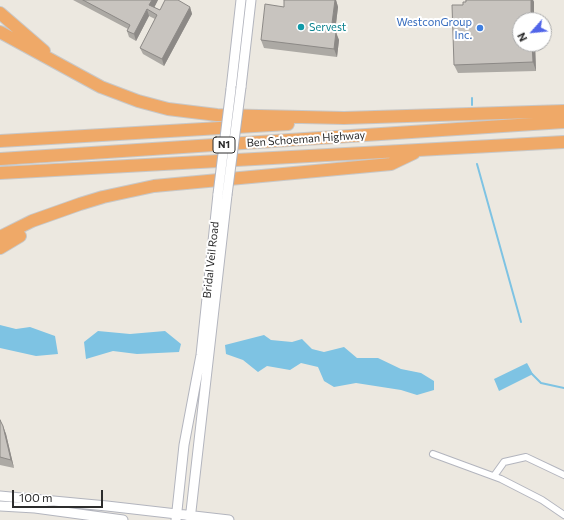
<!DOCTYPE html>
<style>
body{margin:0}
#map{position:relative;width:564px;height:520px;overflow:hidden;background:#ece8e0;font-family:Commissioner,sans-serif}
canvas{display:block}
.north{position:absolute;left:512px;top:12px;width:40px;height:40px;box-sizing:border-box;background:#fff;border:1px solid #ababab;border-radius:50%;rotate:243deg;font-size:11px;font-weight:700;line-height:16px;text-align:center;color:#2c2c2c}
.north::after{content:'';display:block;margin:auto;width:14px;height:18px;background:#5165e9;clip-path:polygon(50% 0,100% 100%,50% 72%,0 100%)}
.scale{position:absolute;left:12px;top:490px;width:91px;height:18px;box-sizing:border-box;border:2px solid #2c2c2c;border-top:0;padding-left:5px;font-size:12px;line-height:14px;white-space:nowrap;color:#2c2c2c;-webkit-text-stroke:3px #fff;paint-order:stroke}
</style>
<div id="map">
<canvas width="564" height="520"></canvas>
<div class="north">N</div>
<div class="scale">100 m</div>
</div>
<script>
const g = document.querySelector('canvas').getContext('2d');
g.lineJoin = 'round';
function fillPath(path, color) {
  g.fillStyle = color;
  g.fill(path, 'evenodd');
}
function shape(rows) {
  const path = new Path2D();
  for (const r of rows) {
    path.moveTo(r[0], r[1]);
    for (let i = 2; i < r.length; i += 2) path.lineTo(r[i], r[i + 1]);
  }
  return path;
}
function stroke(path, color, width, dash) {
  g.strokeStyle = color;
  g.lineWidth = width;
  g.lineCap = dash ? 'butt' : 'round';
  g.setLineDash(dash || []);
  g.stroke(path);
}
function label(font, color, halo, rows, align = 'center') {
  g.font = font + ' Commissioner,sans-serif';
  g.lineWidth = 4;
  g.setLineDash([]);
  g.textBaseline = 'middle';
  g.strokeStyle = halo;
  g.fillStyle = color;
  for (const [text, x, y, turn = 0] of rows) {
    g.save();
    g.translate(x, y);
    g.rotate((+turn || 0) * Math.PI / 180);
    g.textAlign = isNaN(turn) ? turn : align;
    if (halo) g.strokeText(text, 0, 0);
    g.fillText(text, 0, 0);
    g.restore();
  }
}
fillPath(shape([
 [0,325,16,329,30,327,55,336,58,354,36,356,0,348],
 [98,331,130,334,165,331,181,344,179,352,137,354,113,351,86,359,84,342],
 [264,335,271,340,292,342,302,339,312,349,324,352,344,347,357,358,378,358,401,369,421,373,434,381,434,390,417,395,401,390,356,383,334,387,324,381,318,367,301,363,290,370,267,366,258,372,243,360,226,354,225,345],
 [527,363,533,374,499,391,494,379]
]), '#7ec3e3');
stroke(shape([
 [472,105,472,98],
 [477,164,521,322],
 [532,374,541,383,564,388]
]), '#7ec3e3', 2);
const street = shape([
 [433,454,501,479,542,500,564,515],
 [494,476,504,462,526,457,564,475]
]);
const secondary = shape([
 [241,87,251,0],
 [231,89,241,0],
 [0,496,107,506,229,520],
 [0,506,35,508,123,520],
 [176,520,184,445,201,355,218,194],
 [190,520,227,195]
]);
const highway = shape([
 [0,13,44,51],
 [0,32,101,87,138,101,168,109,217,115,344,118,564,111],
 [0,141,288,124],
 [0,159,564,122],
 [0,173,564,142],
 [0,237,32,221,80,204,103,197,154,186,391,164,414,153],
 [0,248,20,236]
]);
stroke(street, '#b3b5be', 8);
stroke(secondary, '#b3b5be', 11);
stroke(highway, '#c8c8c8', 14);
stroke(street, '#fff', 6);
stroke(secondary, '#fff', 9);
stroke(highway, '#efa968', 12);
const secondaryBridge = shape([
 [218,194,231,89],
 [227,195,241,87]
]);
stroke(secondaryBridge, '#b3b5be', 11, []);
stroke(secondaryBridge, '#fff', 9);
fillPath(shape([
 [73,0,158,0,154,7,160,10,190,7,192,14,164,66,143,54,140,48,155,19,149,16,136,41,129,37,127,31,128,29],
 [284,0,336,0,338,7,335,32,339,40,337,57,264,48,261,40,284,7],
 [466,0,533,0,534,2,534,20,520,20,520,44,535,44,536,71,458,73,454,65],
 [0,420,6,434,14,468,0,465]
]), '#aca9a4');
fillPath(shape([
 [152,0,158,0,152,12,149,5],
 [335,0,336,0,338,7,334,40,331,31],
 [531,0,533,0,534,2,534,20,531,20],
 [190,7,192,14,164,66,162,59],
 [147,9,149,16,136,41,134,34],
 [336,32,339,40,337,57,334,49],
 [532,44,535,44,536,71,533,62],
 [3,426,6,434,14,468,11,460]
]), '#8c8986');
const building = shape([
 [83,0,152,0,149,5,160,10,165,0,178,0,190,7,162,59,140,48,157,15,147,9,134,34,127,31,130,25,83,0],
 [284,0,335,0,331,31,336,32,334,49,261,40,265,4,284,7,284,0],
 [466,0,531,0,531,20,520,20,520,44,532,44,533,62,454,65,452,5,463,5,463,2,466,2,466,0],
 [0,420,3,426,11,460,0,457,0,420]
]);
fillPath(building, '#c8c4bf');
stroke(building, '#8c8986', 1);
for (const [x, y, r, color] of [
 [301,27,4,"#0f9aa8"],
 [480,28,4,"#3f7fe0"]
]) {
  const dot = new Path2D();
  dot.arc(x, y, r, 0, 2 * Math.PI);
  g.fillStyle = color;
  g.fill(dot);
  stroke(dot, '#fff', 1.5);
}
for (const [x, y, w] of [
 [224,145,22]
]) {
  const box = new Path2D();
  box.roundRect(x - w / 2, y - 8, w, 16, 3);
  g.fillStyle = '#fff';
  g.fill(box);
  stroke(box, '#2c2c2c', 1);
}
label('bold 10px', '#2c2c2c', null, [
 ["N1",224,145]
]);
label('11px', '#366cbe', '#fff', [
 ["WestconGroup",472,22],
 ["Inc.",472,35]
], 'right');
label('11px', '#0d838f', '#fff', [
 ["Servest",309,27]
], 'left');
label('11px', '#2c2c2c', '#fff', [
 ["Ben Schoeman Highway",306,139,-4],
 ["Bridal Veil Road",211,260,-84]
]);
</script>
